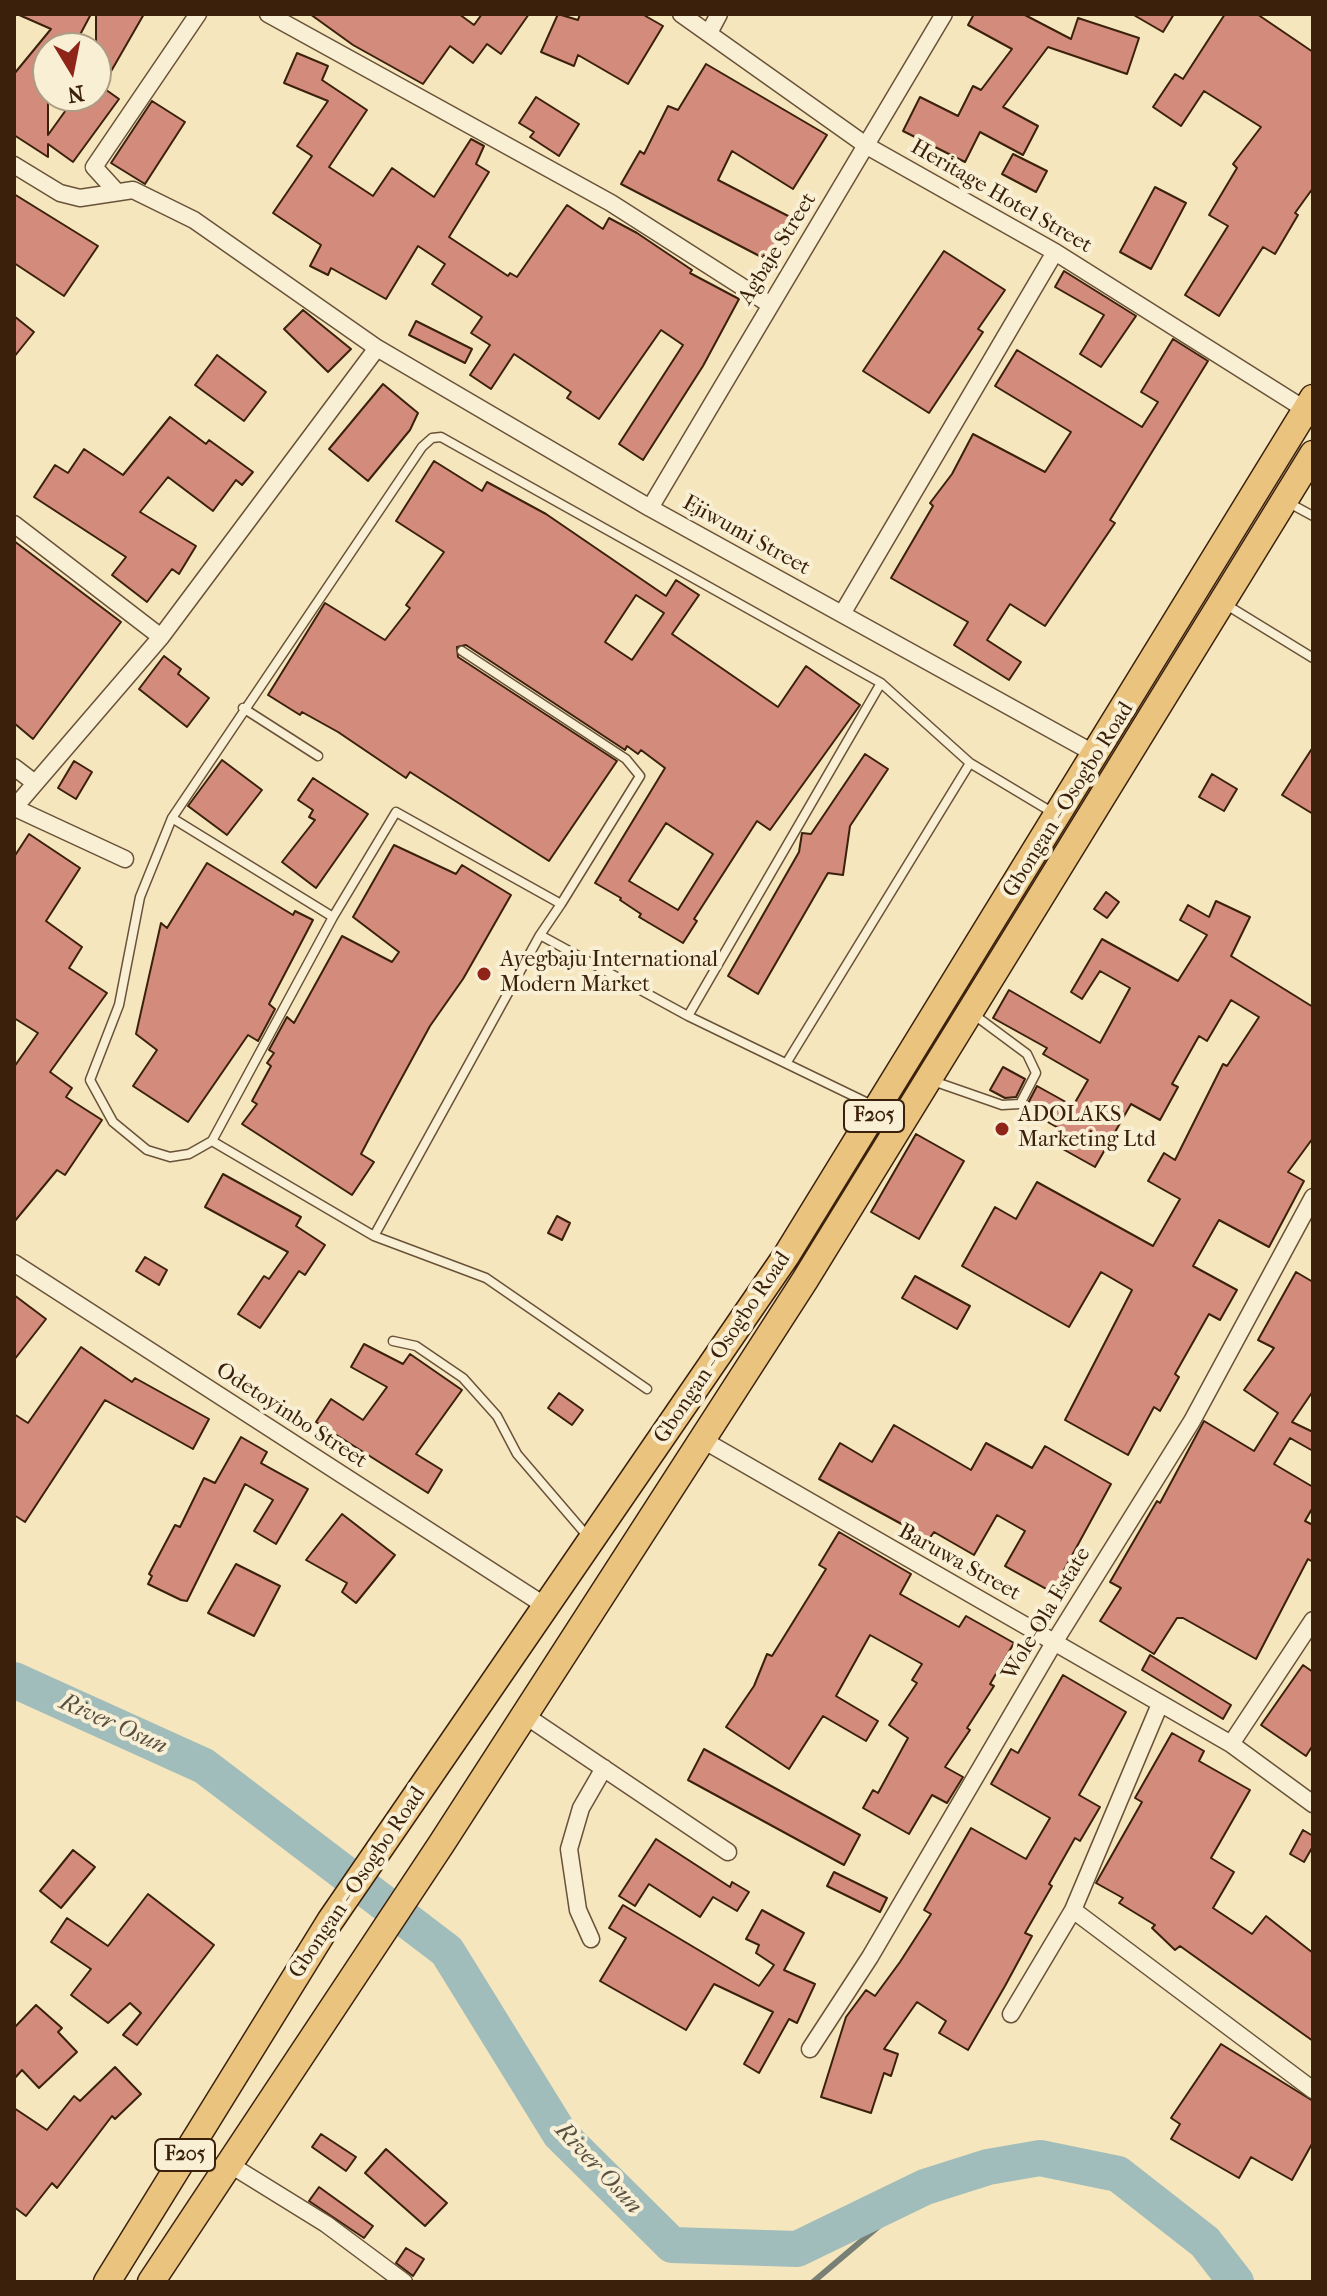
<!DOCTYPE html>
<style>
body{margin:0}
#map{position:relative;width:1327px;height:2296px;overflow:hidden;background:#f5e6bd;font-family:"IM FELL French Canon",serif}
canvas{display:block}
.frame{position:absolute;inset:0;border:16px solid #3b210c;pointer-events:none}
.north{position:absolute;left:32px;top:32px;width:80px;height:80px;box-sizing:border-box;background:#f8efd4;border:2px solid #ac9d84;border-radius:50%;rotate:170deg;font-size:22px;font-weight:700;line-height:32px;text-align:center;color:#3b210c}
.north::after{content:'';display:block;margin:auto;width:28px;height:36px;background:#8f2418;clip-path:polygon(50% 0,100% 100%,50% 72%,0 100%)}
</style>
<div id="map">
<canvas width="1327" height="2296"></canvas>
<div class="frame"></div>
<div class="north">N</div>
</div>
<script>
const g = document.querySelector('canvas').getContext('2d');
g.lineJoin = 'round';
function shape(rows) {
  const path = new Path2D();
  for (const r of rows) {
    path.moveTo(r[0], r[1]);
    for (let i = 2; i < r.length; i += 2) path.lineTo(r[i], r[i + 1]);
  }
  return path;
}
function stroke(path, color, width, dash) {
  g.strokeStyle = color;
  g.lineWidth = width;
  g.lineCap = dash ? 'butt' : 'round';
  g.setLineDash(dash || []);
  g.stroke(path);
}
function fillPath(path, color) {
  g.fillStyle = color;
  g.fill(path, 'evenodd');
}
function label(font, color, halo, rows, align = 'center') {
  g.font = font + ' "IM FELL French Canon",serif';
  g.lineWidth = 8;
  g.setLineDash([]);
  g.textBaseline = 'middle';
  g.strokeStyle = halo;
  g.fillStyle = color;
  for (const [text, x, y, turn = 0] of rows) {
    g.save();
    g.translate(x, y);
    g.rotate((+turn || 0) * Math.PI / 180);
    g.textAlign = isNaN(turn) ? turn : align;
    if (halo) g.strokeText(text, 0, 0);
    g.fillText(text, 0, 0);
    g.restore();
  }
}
stroke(shape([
 [813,2282,925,2187]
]), '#787f75', 6);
stroke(shape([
 [14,1680,204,1766,447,1951,560,2134,672,2245,797,2249,925,2187,988,2167,1040,2158,1118,2174,1205,2242,1236,2282]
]), '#a0bdbb', 36);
const building = shape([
 [17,14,91,14,73,48,48,48,48,135,76,96,96,96,96,14,144,14,102,87,119,99,73,162,48,144,48,157,14,135,14,74,51,29,17,14],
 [310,14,459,14,474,25,482,14,529,14,501,54,487,44,473,63,450,46,423,84,353,45,310,14],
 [558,14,578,20,580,14,642,14,663,26,628,84,578,55,574,66,541,52,558,14],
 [974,14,1023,14,1071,39,1078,18,1139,38,1127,74,1048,47,1003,107,1038,126,1023,155,980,132,965,162,903,131,920,97,958,116,973,86,981,90,1012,49,968,25,974,14],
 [1132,14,1174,14,1163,32,1132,14],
 [1225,14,1257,14,1313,52,1313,188,1295,213,1298,215,1275,254,1263,247,1219,316,1185,295,1228,226,1209,215,1237,168,1233,164,1261,127,1204,91,1181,126,1153,107,1175,74,1183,79,1225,14],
 [297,53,328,66,322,80,367,110,329,167,373,196,392,168,434,197,471,139,484,146,476,164,489,172,449,237,508,276,510,273,517,277,567,205,603,229,609,218,637,233,692,270,690,273,739,299,703,366,643,460,619,444,683,345,661,330,599,419,567,398,571,392,514,354,491,389,470,375,490,345,471,333,482,317,432,284,445,264,418,246,386,299,331,268,328,275,310,266,321,245,273,213,312,156,297,146,328,101,284,83,297,53],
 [706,64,827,135,793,189,732,151,718,180,794,219,771,262,621,184,640,151,644,154,668,106,678,110,706,64],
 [536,97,579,124,559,156,530,137,534,132,519,123,536,97],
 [152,101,185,122,145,184,111,163,152,101],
 [1013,154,1047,171,1036,192,1002,174,1013,154],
 [1155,187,1186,203,1151,269,1120,252,1155,187],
 [14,194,98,246,64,296,14,263,14,194],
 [944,251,1005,290,978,329,983,332,929,413,863,371,944,251],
 [1064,271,1136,316,1101,367,1080,354,1104,315,1055,287,1064,271],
 [303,310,351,349,328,372,284,329,303,310],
 [14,316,34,332,14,357,14,316],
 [416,321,472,349,465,363,409,335,416,321],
 [1173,339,1208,361,1110,520,1115,523,1045,626,1010,604,987,640,1021,662,1009,680,954,645,968,622,891,578,933,506,930,503,952,474,973,434,1045,472,1071,432,995,386,1017,350,1142,427,1158,402,1141,392,1173,339],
 [217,355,266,392,244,421,195,385,217,355],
 [383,384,418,413,410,430,368,481,329,449,383,384],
 [170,417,206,444,209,440,253,472,242,485,236,480,213,511,168,477,140,512,196,546,179,574,172,569,147,602,112,575,126,557,34,497,55,465,68,473,84,449,123,475,170,417],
 [434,461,482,491,487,482,546,514,666,596,676,580,699,595,672,634,778,707,806,666,860,705,770,830,757,821,694,919,697,921,683,943,639,917,641,914,620,900,621,898,595,883,665,768,641,750,638,754,627,746,625,750,466,645,457,647,458,657,617,761,549,861,410,772,406,778,338,732,302,712,300,715,268,695,325,603,385,640,410,608,406,605,444,552,396,521,434,461],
 [636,595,664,613,632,660,605,642,636,595],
 [666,823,713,854,678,910,629,881,666,823],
 [14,541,121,622,33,739,14,723,14,541],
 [164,656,181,669,178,674,209,698,187,727,139,689,164,656],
 [1313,747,1313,814,1282,795,1313,747],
 [865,754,888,769,850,826,843,875,828,873,758,994,728,976,799,852,802,833,811,834,865,754],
 [222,760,262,790,227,835,188,806,222,760],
 [74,761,92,772,76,799,58,788,74,761],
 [1212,774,1237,789,1224,811,1199,797,1212,774],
 [313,778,368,814,316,888,282,862,315,820,309,817,313,810,298,800,313,778],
 [29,834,80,868,46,921,82,947,69,968,107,993,50,1072,72,1088,66,1097,102,1120,65,1175,57,1170,14,1222,14,1067,38,1033,14,1018,14,857,29,834],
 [394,845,456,874,462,865,511,895,463,979,430,1026,381,1116,361,1154,374,1162,352,1195,242,1124,257,1104,252,1101,271,1066,267,1063,274,1053,269,1050,287,1017,294,1023,342,936,392,962,399,952,353,917,394,845],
 [207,863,293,915,295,911,313,920,269,1004,275,1009,258,1041,248,1035,188,1122,133,1086,157,1050,136,1034,161,923,167,928,207,863],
 [1106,892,1119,902,1107,918,1094,909,1106,892],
 [1216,901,1250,917,1231,956,1313,1007,1313,1138,1288,1172,1304,1181,1269,1247,1219,1220,1193,1266,1237,1290,1220,1320,1209,1314,1175,1374,1179,1377,1160,1411,1154,1407,1128,1455,1065,1420,1132,1290,1101,1272,1069,1327,962,1266,995,1207,1016,1219,1037,1182,1153,1246,1180,1199,1148,1181,1164,1153,1175,1160,1223,1064,1227,1066,1259,1017,1231,1000,1207,1041,1199,1036,1172,1084,1178,1087,1160,1120,1131,1104,1095,1167,1052,1143,1060,1129,1025,1109,1037,1086,1073,1106,1088,1080,1043,1054,1047,1048,993,1018,1009,990,1100,1043,1130,988,1100,971,1082,999,1071,992,1102,939,1178,981,1207,935,1180,920,1188,905,1209,917,1216,901],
 [1003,1067,1025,1079,1016,1097,1005,1098,990,1090,1003,1067],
 [916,1134,964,1161,919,1239,871,1212,916,1134],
 [223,1174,301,1217,296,1226,325,1245,305,1275,299,1271,260,1328,238,1314,264,1276,269,1279,288,1252,205,1207,223,1174],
 [557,1216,570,1223,562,1240,548,1233,557,1216],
 [145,1257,167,1270,159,1285,136,1271,145,1257],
 [1296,1272,1313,1282,1313,1391,1292,1422,1313,1432,1313,1451,1290,1438,1274,1464,1313,1487,1313,1507,1305,1521,1313,1525,1313,1562,1308,1559,1256,1659,1183,1618,1177,1618,1154,1654,1100,1621,1121,1588,1110,1582,1157,1501,1160,1503,1204,1421,1254,1451,1278,1413,1244,1390,1274,1348,1258,1340,1296,1272],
 [915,1276,970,1306,957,1329,902,1298,915,1276],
 [14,1295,46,1319,14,1360,14,1295],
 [364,1344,403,1364,410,1354,462,1390,416,1454,442,1470,428,1493,316,1422,331,1399,363,1420,387,1387,351,1367,364,1344],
 [81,1347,132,1382,135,1378,209,1419,193,1449,105,1400,25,1522,14,1515,14,1414,28,1423,81,1347],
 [559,1393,583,1410,572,1425,548,1408,559,1393],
 [894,1425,971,1470,986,1443,1032,1468,1045,1446,1111,1484,1052,1592,1005,1566,1025,1531,997,1515,974,1555,934,1532,929,1539,819,1479,840,1443,872,1462,894,1425],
 [241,1437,267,1452,261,1463,308,1489,276,1544,254,1531,273,1500,245,1484,187,1601,181,1600,148,1584,152,1576,149,1574,175,1525,180,1527,204,1478,215,1483,241,1437],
 [342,1514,395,1555,356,1603,342,1592,347,1583,306,1560,342,1514],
 [839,1532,911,1574,900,1594,959,1627,966,1616,1014,1643,990,1684,994,1686,967,1728,970,1730,945,1767,963,1777,947,1803,932,1795,909,1834,863,1808,873,1790,878,1793,908,1738,889,1725,917,1683,912,1680,922,1664,870,1635,836,1696,878,1721,866,1741,823,1716,789,1769,726,1727,754,1686,767,1654,772,1656,826,1569,819,1565,839,1532],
 [236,1564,280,1586,254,1636,208,1613,236,1564],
 [1150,1655,1231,1705,1223,1719,1142,1670,1150,1655],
 [1303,1665,1313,1672,1313,1745,1306,1756,1261,1725,1303,1665],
 [1063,1675,1126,1712,1079,1795,1100,1807,1080,1841,1075,1838,1049,1884,1052,1886,1025,1933,1032,1936,1005,1986,968,2050,939,2033,946,2021,917,2002,884,2049,898,2054,891,2076,884,2073,871,2113,821,2097,846,2017,866,1990,875,1996,900,1962,931,1914,924,1910,971,1828,1026,1859,1050,1818,991,1784,1011,1749,1018,1753,1063,1675],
 [1172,1733,1204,1751,1199,1761,1250,1790,1211,1858,1234,1872,1213,1908,1252,1934,1266,1916,1313,1953,1313,2041,1180,1946,1175,1950,1152,1928,1155,1925,1119,1903,1123,1898,1096,1883,1142,1802,1135,1798,1172,1733],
 [704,1749,860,1835,844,1865,688,1780,704,1749],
 [1303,1830,1313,1836,1313,1846,1304,1862,1290,1854,1303,1830],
 [656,1839,730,1887,732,1882,749,1892,737,1911,713,1897,700,1917,649,1884,635,1906,619,1896,656,1839],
 [73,1850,95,1867,61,1908,40,1891,73,1850],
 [834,1872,887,1898,880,1912,827,1886,834,1872],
 [148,1894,214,1945,137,2045,123,2035,141,2013,130,2003,108,2023,71,1995,91,1969,51,1942,67,1918,108,1946,148,1894],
 [623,1905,759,1986,774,1965,756,1953,759,1945,746,1939,762,1910,804,1933,784,1970,815,1984,797,2023,789,2019,759,2073,744,2064,773,2012,714,1984,686,2030,600,1981,626,1938,609,1928,623,1905],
 [36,2005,62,2028,58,2032,77,2052,39,2088,22,2070,14,2079,14,2028,36,2005],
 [1221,2044,1313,2101,1313,2142,1292,2180,1251,2157,1239,2178,1171,2139,1180,2124,1171,2118,1221,2044],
 [115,2067,141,2094,115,2119,112,2116,57,2188,52,2183,26,2216,14,2207,14,2108,47,2130,74,2096,80,2101,115,2067],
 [321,2134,356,2157,346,2171,312,2147,321,2134],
 [386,2149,447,2203,425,2226,365,2173,386,2149],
 [319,2187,373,2226,364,2238,309,2201,319,2187],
 [406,2248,424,2259,413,2276,396,2263,406,2248]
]);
fillPath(building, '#d38b7b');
stroke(building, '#3b210c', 2);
const service = shape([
 [1289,503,1313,516],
 [1225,604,1313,658],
 [462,651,626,759,640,776,561,904],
 [243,708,318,756],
 [172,818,333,917],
 [540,935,374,1236,486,1278,647,1389],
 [688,1016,881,683],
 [787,1062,970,763],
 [933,1081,1002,1105,1020,1104,1036,1073,1027,1054,973,1014],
 [872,1105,688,1016,540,935,561,904,396,812,333,917,212,1141,189,1154,170,1157,147,1150,113,1122,90,1080,119,1005,140,897,172,818,422,447,432,438,441,437,881,683,970,763,1055,814],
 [212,1141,374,1236],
 [393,1341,416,1346,463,1378,497,1416,517,1454,589,1538]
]);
const minor = shape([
 [268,14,611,203,769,304],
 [681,14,867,146,1055,252,1306,410],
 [710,31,719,14],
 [14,165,60,193,80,198,133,190,194,220,377,348],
 [115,190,94,167,198,14],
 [650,508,944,14],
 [14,524,161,637],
 [842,614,1055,252],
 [14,767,35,783],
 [14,808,161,637,377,348,650,508,1097,755],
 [15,808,125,859],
 [14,1263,544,1605],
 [703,1440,1231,1744,1313,1804],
 [523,1714,728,1852],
 [1231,1744,1313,1620],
 [1073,1910,1313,2090],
 [591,1939,578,1910,569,1849,581,1808,604,1768],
 [1011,2014,1073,1910,1160,1704],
 [810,2049,870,1957,1055,1641,1192,1421,1313,1197],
 [229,2164,326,2224,404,2282]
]);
const primary = shape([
 [107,2282,330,1921,786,1256,1313,398],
 [151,2282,442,1843,805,1280,1313,454]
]);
stroke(service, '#6a5238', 11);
stroke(minor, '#6a5238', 19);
stroke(primary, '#3b210c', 29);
stroke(service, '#f8efd4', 8);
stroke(minor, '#f8efd4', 16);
stroke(primary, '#eac37e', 26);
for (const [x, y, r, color] of [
 [484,974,8,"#8f2418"],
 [1002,1129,8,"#8f2418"]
]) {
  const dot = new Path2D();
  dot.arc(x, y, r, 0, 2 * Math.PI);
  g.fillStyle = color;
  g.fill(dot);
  stroke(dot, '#f8efd4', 3);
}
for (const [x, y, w] of [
 [874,1116,60],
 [185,2155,60]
]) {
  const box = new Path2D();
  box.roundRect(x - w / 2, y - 16, w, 32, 6);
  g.fillStyle = '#f8efd4';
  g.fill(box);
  stroke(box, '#3b210c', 2);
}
label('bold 20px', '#3b210c', null, [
 ["F205",874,1116],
 ["F205",185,2155]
]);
label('22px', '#3b210c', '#f8efd4', [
 ["Heritage Hotel Street",1001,197,30],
 ["Agbaje Street",778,249,-58],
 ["Ejiwumi Street",746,536,29],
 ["Gbongan - Osogbo Road",1069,800,-58],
 ["Gbongan - Osogbo Road",723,1348,-56],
 ["Odetoyinbo Street",291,1416,33],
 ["Baruwa Street",959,1563,29],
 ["Wole-Ola Estate",1047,1614,-59],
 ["Gbongan - Osogbo Road",358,1883,-56]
]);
label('22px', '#3b210c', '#f8efd4', [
 ["Ayegbaju International",500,961],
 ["Modern Market",500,986],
 ["ADOLAKS",1018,1116],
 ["Marketing Ltd",1018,1141]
], 'left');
label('italic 24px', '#595041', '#f8efd4', [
 ["River Osun",113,1725,24],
 ["River Osun",598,2169,47]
]);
</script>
